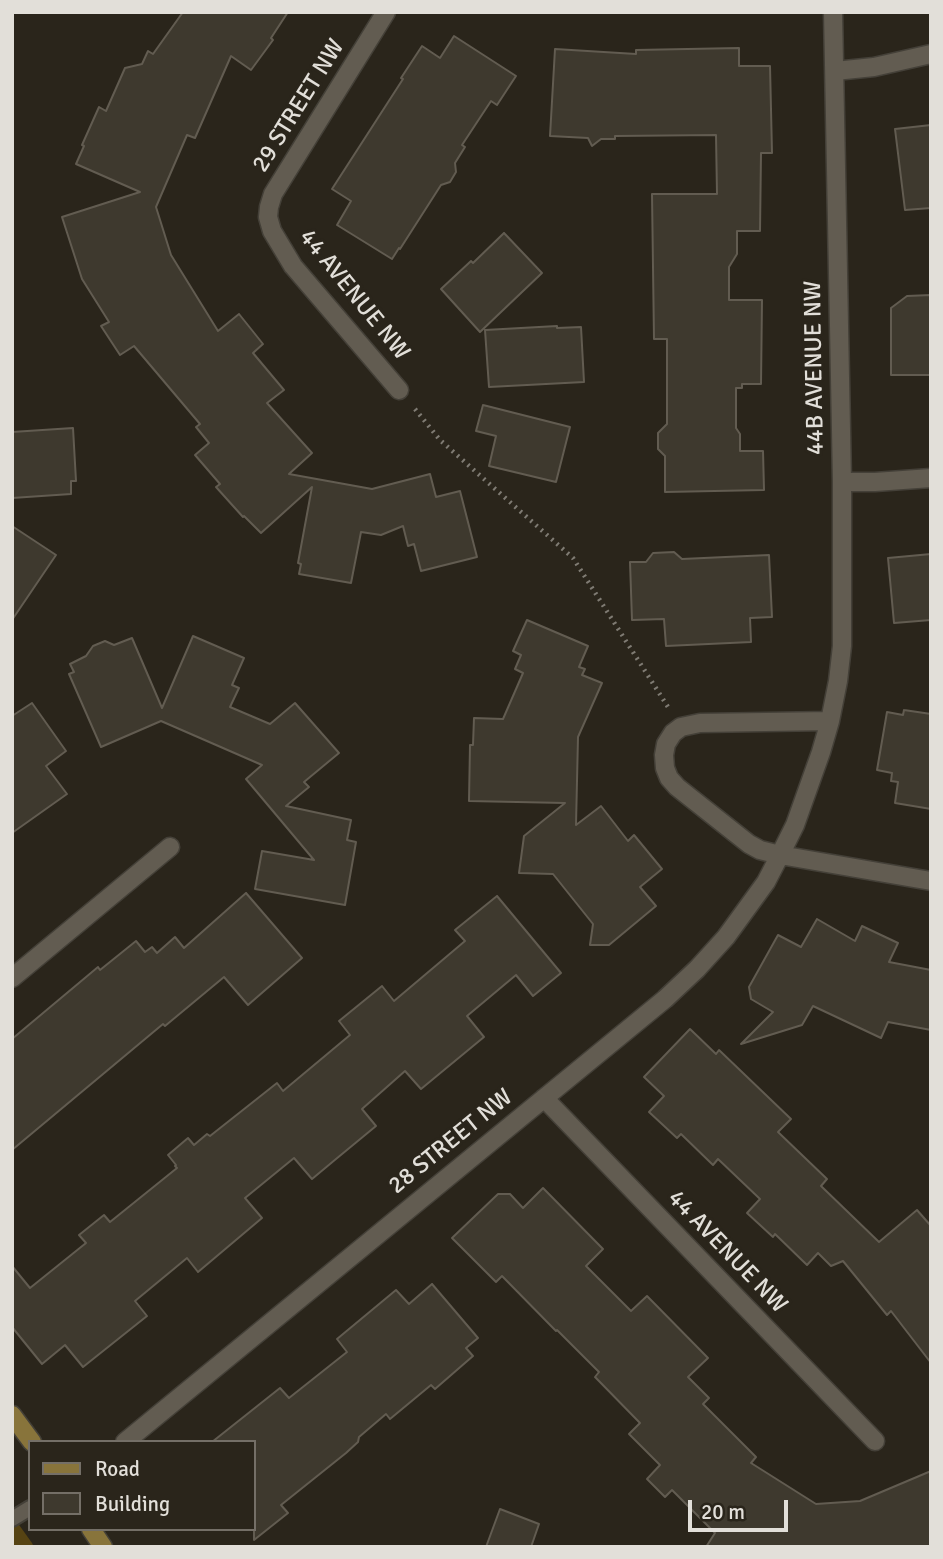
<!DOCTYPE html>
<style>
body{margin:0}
#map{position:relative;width:943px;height:1559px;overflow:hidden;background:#2a251b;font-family:Signika,sans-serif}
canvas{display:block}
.frame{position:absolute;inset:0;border:14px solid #e2dfd9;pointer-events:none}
.legend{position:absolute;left:28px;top:1440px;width:228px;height:91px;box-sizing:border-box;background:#2a251b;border:2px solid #746f67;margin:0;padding:9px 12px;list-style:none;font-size:21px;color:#e2dfd9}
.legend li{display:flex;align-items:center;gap:14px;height:35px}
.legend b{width:35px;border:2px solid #746f67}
.scale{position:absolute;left:688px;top:1500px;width:100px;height:32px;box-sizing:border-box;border:4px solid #e2dfd9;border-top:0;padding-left:9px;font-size:21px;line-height:24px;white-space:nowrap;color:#e2dfd9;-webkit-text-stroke:5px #2a251b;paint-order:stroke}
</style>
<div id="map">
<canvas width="943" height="1559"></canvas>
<div class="frame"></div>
<ul class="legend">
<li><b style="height:9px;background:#88743b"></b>Road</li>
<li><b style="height:19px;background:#3e392e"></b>Building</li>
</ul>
<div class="scale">20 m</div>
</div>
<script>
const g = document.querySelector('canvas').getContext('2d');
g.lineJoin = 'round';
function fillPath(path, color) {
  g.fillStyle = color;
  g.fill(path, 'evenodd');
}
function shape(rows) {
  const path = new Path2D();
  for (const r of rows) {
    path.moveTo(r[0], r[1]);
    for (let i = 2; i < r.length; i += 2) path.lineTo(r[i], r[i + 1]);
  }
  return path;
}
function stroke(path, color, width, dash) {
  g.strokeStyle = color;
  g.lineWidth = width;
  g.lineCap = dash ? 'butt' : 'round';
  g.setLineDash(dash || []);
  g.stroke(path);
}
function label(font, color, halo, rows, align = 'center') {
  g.font = font + ' Signika,sans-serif';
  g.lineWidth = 6;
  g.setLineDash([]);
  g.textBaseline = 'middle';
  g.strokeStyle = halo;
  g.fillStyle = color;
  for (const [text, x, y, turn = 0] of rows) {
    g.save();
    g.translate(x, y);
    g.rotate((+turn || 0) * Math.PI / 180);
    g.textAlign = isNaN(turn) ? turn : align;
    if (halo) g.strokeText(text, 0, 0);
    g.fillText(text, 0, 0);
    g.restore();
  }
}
fillPath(shape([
 [12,1515,32,1543,34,1547,12,1547]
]), '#564313');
const building = shape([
 [183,12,288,12,271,38,273,40,251,70,231,56,195,138,187,135,156,207,171,255,218,331,239,314,263,344,253,353,284,390,267,403,312,453,289,474,372,489,430,474,436,497,460,491,477,557,421,571,414,544,408,546,403,526,381,535,361,532,351,583,299,574,301,564,298,563,312,487,261,533,244,516,243,517,216,487,220,484,195,455,209,443,196,427,200,424,134,346,120,355,101,326,109,322,82,279,62,217,140,192,76,164,84,146,82,145,99,107,106,111,125,68,142,64,148,51,153,54,183,12],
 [454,36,516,76,497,105,491,101,462,145,465,147,455,163,456,172,450,182,441,185,400,249,399,248,392,259,337,225,351,201,332,189,403,79,401,78,422,46,440,58,454,36],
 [739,48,739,66,770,66,772,153,761,153,760,231,737,231,737,254,729,267,729,300,762,300,761,384,742,384,742,388,736,388,736,428,740,434,740,451,763,451,764,490,665,492,665,456,658,449,658,433,667,424,667,339,654,339,652,194,717,194,716,135,615,136,615,139,601,139,592,146,588,138,550,136,555,49,636,54,636,50,739,48],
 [931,125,931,208,905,210,895,129,931,125],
 [504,233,542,273,480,332,441,289,471,261,473,263,504,233],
 [931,295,931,375,891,375,891,308,907,296,931,295],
 [557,326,557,328,581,327,584,382,489,387,485,330,557,326],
 [483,405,570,427,556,482,489,466,496,436,476,431,483,405],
 [73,428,76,481,71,481,71,494,12,498,12,432,73,428],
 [12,526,56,555,12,620,12,526],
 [674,552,682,559,769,555,772,617,750,618,751,642,666,646,664,619,632,620,630,562,646,562,653,553,674,552],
 [931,554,931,620,894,623,888,558,931,554],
 [527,620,588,646,579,667,585,669,582,675,602,683,578,737,576,825,601,806,628,841,634,835,662,869,640,887,656,906,609,945,590,945,593,924,553,874,519,873,524,836,565,803,469,801,470,745,473,745,474,718,503,719,523,673,515,669,521,655,513,651,527,620],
 [193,636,244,658,232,685,239,688,230,707,270,724,295,703,339,753,304,782,309,787,286,806,351,820,347,840,356,842,345,905,255,889,262,851,314,860,246,779,262,765,161,721,101,747,69,674,74,672,70,664,86,656,93,646,105,641,114,645,132,638,162,708,193,636],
 [32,703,66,751,46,766,67,794,12,833,12,716,32,703],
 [904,710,931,714,931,809,895,803,898,782,891,781,892,773,877,770,887,712,903,715,904,710],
 [246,893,302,958,248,1005,224,977,165,1026,163,1024,12,1150,12,1039,98,967,100,970,136,941,145,952,152,947,157,953,175,937,184,948,246,893],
 [497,896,561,973,533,996,516,975,467,1016,484,1037,421,1089,405,1071,362,1109,376,1126,336,1159,312,1179,294,1158,245,1198,262,1218,198,1272,187,1258,135,1301,147,1316,83,1367,65,1345,42,1364,12,1327,12,1266,30,1288,86,1243,79,1235,104,1215,110,1222,177,1168,175,1166,176,1165,168,1155,188,1138,194,1145,207,1134,210,1136,277,1083,283,1091,350,1035,339,1021,382,986,394,1001,465,941,455,930,497,896],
 [817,919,855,941,862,926,898,943,889,962,931,970,931,1030,888,1022,881,1038,813,1006,802,1025,741,1044,773,1012,751,999,749,987,778,935,801,947,817,919],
 [690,1029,716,1054,719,1050,791,1119,778,1132,827,1179,821,1186,879,1242,917,1210,931,1226,931,1363,891,1311,887,1315,843,1261,831,1266,818,1253,807,1265,775,1234,773,1237,747,1213,760,1199,718,1159,713,1165,681,1134,677,1138,649,1112,664,1096,644,1077,690,1029],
 [543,1188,603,1249,586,1266,631,1311,647,1296,708,1358,688,1377,709,1398,703,1404,756,1457,751,1463,816,1504,860,1501,931,1471,931,1547,706,1547,715,1533,672,1490,665,1497,647,1479,660,1465,629,1434,640,1423,595,1377,599,1372,557,1330,556,1331,502,1276,496,1282,452,1238,498,1194,510,1194,523,1208,543,1188],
 [432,1284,478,1338,466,1348,473,1356,435,1389,431,1385,390,1419,386,1414,359,1437,358,1442,346,1453,281,1505,288,1513,254,1540,254,1442,212,1442,280,1388,289,1398,347,1352,337,1339,396,1290,409,1304,432,1284],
 [500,1509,539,1524,531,1547,486,1547,500,1509]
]);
fillPath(building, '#3e392e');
stroke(building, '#625c51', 2);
const lane = shape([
 [12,1519,30,1508]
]);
const street = shape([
 [386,12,273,194,269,207,268,217,272,231,293,266,399,390],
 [835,71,874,67,931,54],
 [842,482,875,482,931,478],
 [830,721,700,723,681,727,673,733,666,744,664,755,665,768,669,778,677,787,749,844,760,850,780,855,931,881],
 [12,978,170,847],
 [544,1098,875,1441],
 [125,1442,665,999,697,969,726,937,766,882,780,855,795,825,821,752,830,721,838,681,842,646,842,482,833,12]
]);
const secondary = shape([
 [12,1415,32,1442],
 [91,1529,103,1547]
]);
stroke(lane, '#444038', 18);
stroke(street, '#444038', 21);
stroke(secondary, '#444038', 21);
stroke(shape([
 [415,409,440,440,573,558,668,707]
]), '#7f7b73', 4.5, [2, 5]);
stroke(lane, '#625c51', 14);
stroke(street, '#625c51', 18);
stroke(secondary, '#88743b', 18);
label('24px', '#e2dfd9', '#2a251b', [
 ["29 STREET NW",299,106,-58],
 ["44 AVENUE NW",354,295,51],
 ["44B AVENUE NW",815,368,-91],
 ["28 STREET NW",451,1142,-39],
 ["44 AVENUE NW",727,1252,46]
]);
</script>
